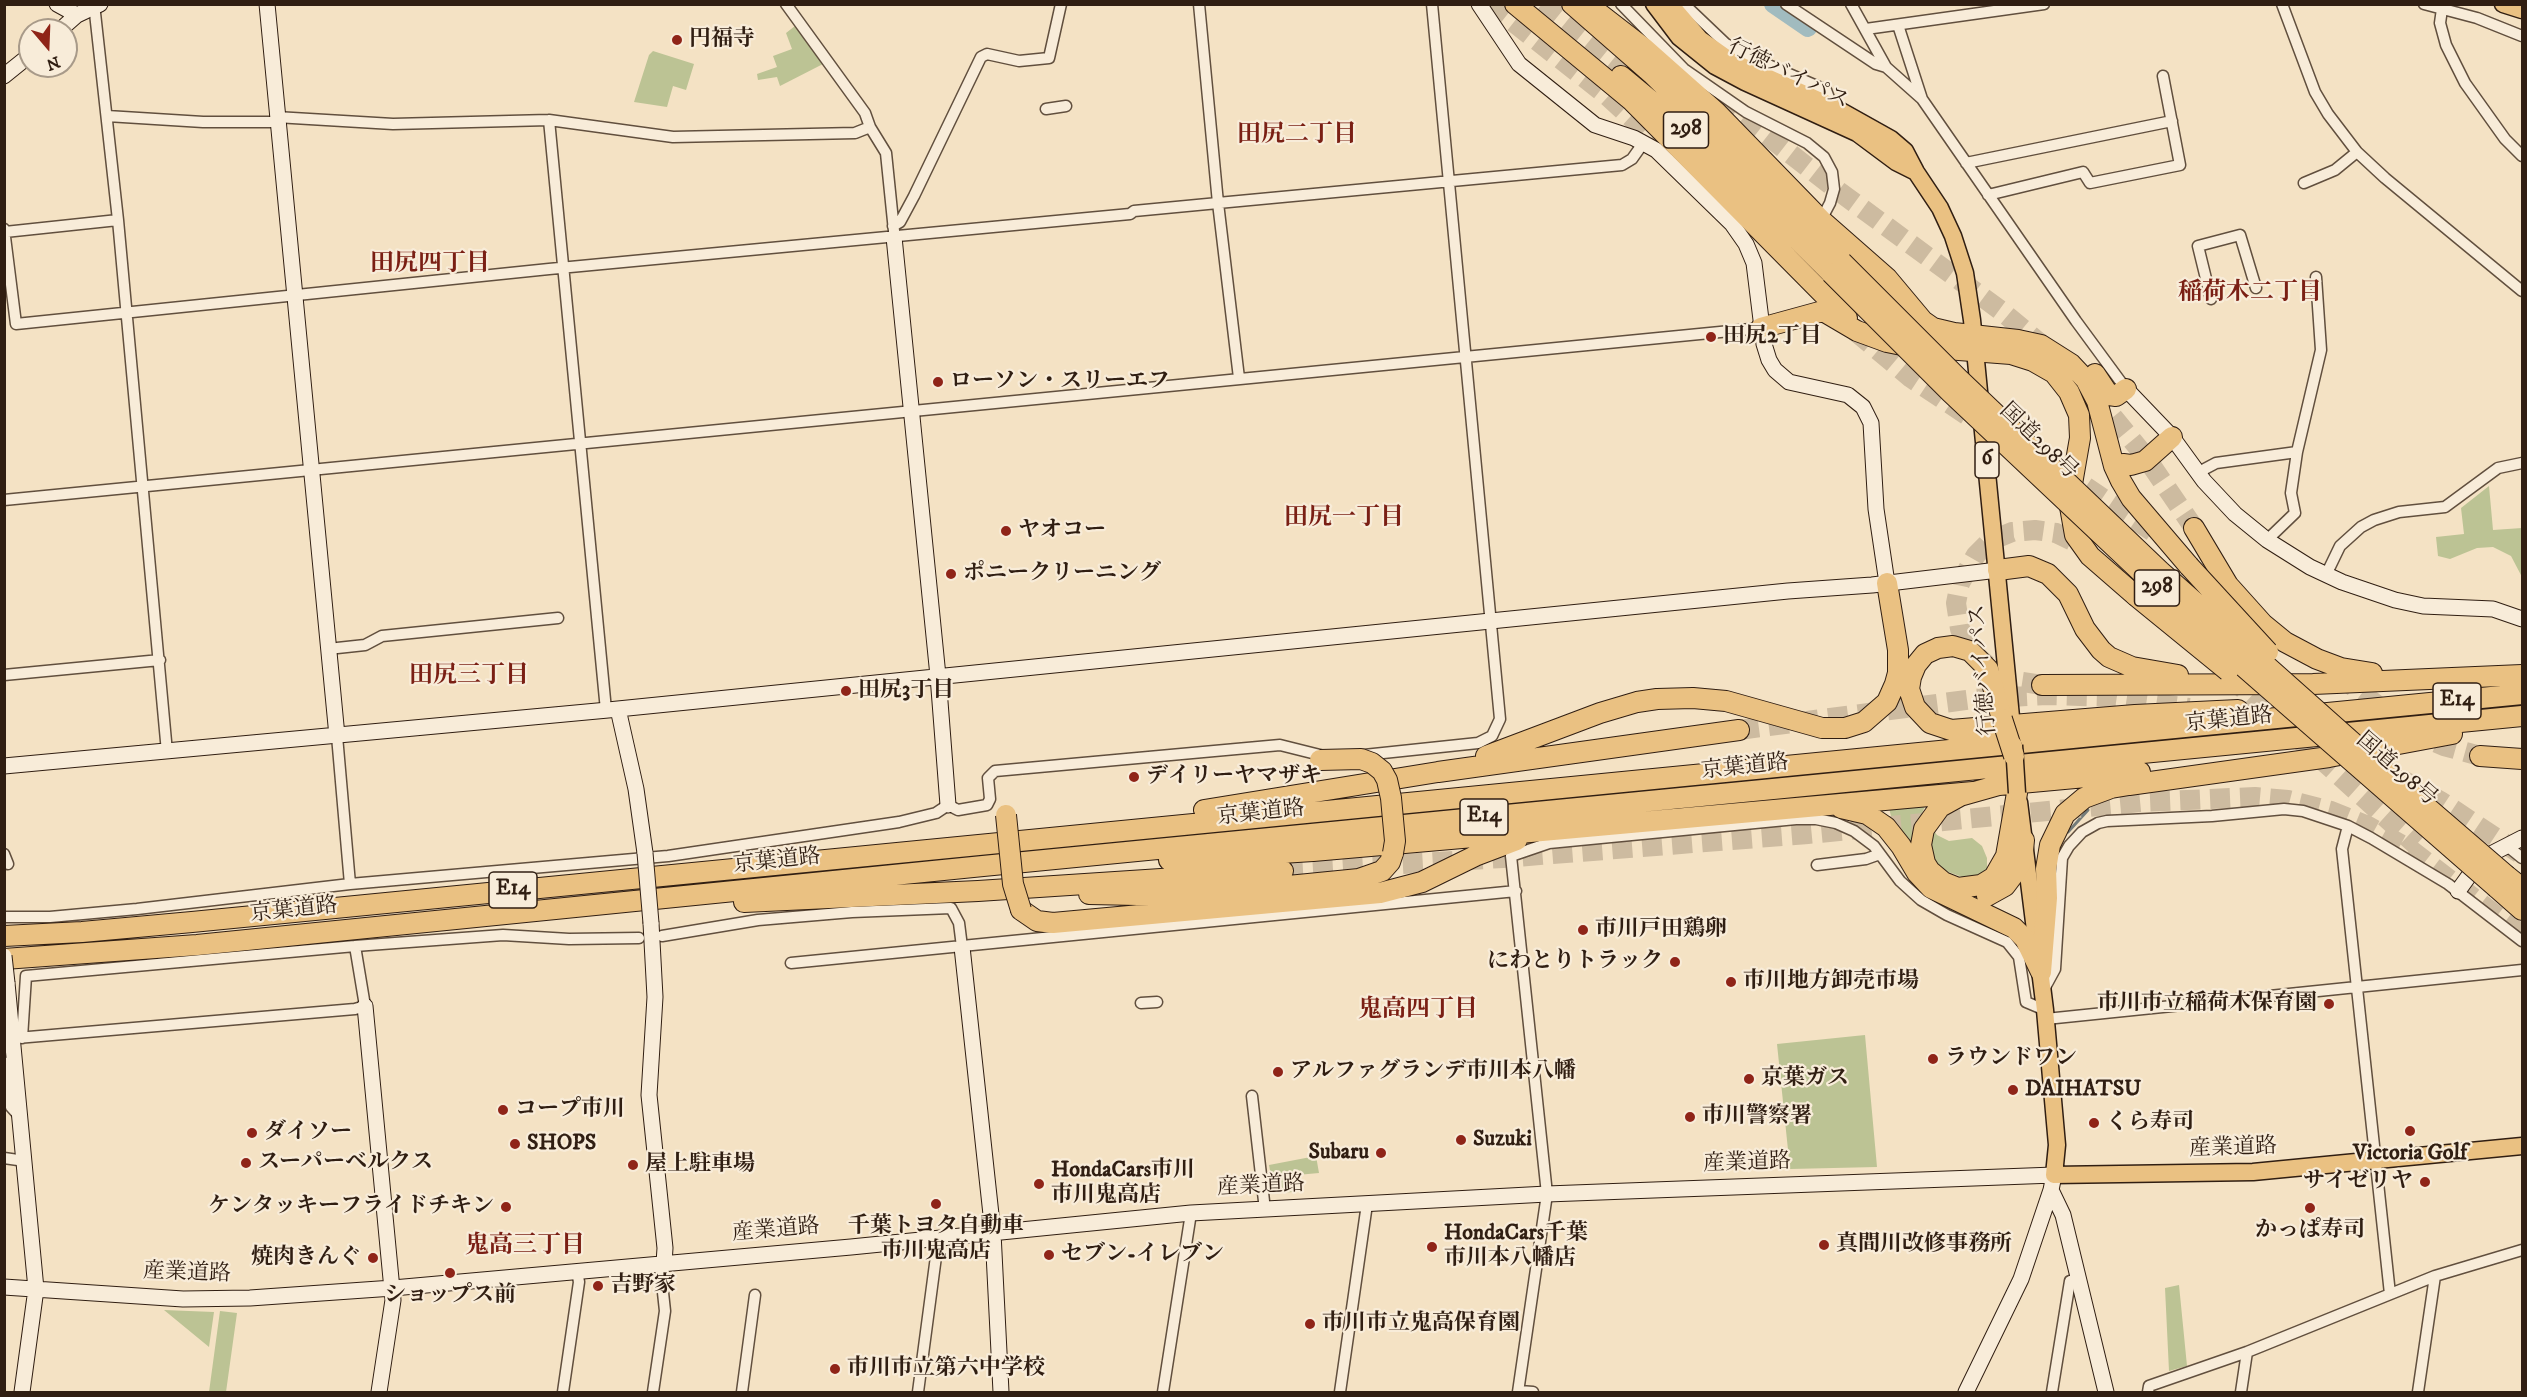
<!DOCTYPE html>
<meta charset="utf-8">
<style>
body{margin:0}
#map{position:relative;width:2527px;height:1397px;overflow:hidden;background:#f4e2c4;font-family:"IM FELL DW Pica",serif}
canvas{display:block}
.frame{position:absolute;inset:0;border:6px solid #301e12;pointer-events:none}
.north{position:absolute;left:18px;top:18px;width:60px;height:60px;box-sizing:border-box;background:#f8ecd9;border:2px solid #a89a89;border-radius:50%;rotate:161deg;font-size:16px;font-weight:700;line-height:24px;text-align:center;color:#301e12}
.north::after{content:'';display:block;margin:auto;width:21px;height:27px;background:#8f2418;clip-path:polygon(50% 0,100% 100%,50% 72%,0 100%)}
</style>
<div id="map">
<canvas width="2527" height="1397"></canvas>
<div class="frame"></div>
<div class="north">N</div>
</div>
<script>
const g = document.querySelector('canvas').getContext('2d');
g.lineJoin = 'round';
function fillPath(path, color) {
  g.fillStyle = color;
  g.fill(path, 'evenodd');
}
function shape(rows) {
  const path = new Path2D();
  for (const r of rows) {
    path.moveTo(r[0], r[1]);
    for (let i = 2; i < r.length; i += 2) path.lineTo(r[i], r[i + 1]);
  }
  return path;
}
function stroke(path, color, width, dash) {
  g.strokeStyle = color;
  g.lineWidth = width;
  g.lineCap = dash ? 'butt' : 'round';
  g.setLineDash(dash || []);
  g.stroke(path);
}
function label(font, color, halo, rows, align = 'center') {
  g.font = font + ' "IM FELL DW Pica","Noto Serif JP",serif';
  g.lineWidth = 4.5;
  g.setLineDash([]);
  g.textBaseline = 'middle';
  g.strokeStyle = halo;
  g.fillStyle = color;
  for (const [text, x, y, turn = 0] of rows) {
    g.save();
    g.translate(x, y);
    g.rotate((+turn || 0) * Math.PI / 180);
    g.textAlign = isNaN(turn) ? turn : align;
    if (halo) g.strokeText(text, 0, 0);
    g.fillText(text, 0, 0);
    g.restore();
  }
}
fillPath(shape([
 [795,26,823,64,780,86,777,77,758,80,757,74,777,67,773,56,792,49,786,33],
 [653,51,694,64,686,90,673,86,667,107,634,102,649,55],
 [2489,486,2493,530,2522,528,2522,577,2511,556,2493,547,2477,548,2450,559,2438,556,2436,537,2464,534,2461,508],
 [1926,804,1916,827,1914,842,1911,844,1892,820,1889,808],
 [1934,831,1937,835,1949,841,1972,838,1982,846,1987,858,1987,869,1975,877,1965,878,1943,870,1934,862,1931,855,1929,834],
 [1865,1035,1877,1167,1790,1169,1777,1044],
 [1316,1156,1319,1173,1297,1175,1295,1192,1274,1193,1269,1165],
 [2179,1285,2187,1366,2169,1371,2165,1288],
 [164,1310,214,1312,209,1347],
 [220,1311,237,1313,226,1392,209,1392]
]), '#bcc394');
stroke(shape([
 [2068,832,2088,810]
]), '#747c7a', 3);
stroke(shape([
 [1773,4,1808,28]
]), '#a1bbbf', 18);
stroke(shape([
 [1490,4,1605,94,1683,165],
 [1542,4,1642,84],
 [1720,99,1837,190,2000,310,2047,349],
 [1855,331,1911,378,1971,418],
 [2094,394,2145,456,2194,528],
 [2061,470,2159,536],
 [2338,675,2402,724,2423,737,2444,746,2480,756],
 [2229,676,2416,845],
 [2042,685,2016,681,2000,676,1972,652,1960,629,1956,603,1960,583,1976,555,1990,541,2012,532,2035,530,2056,533,2089,549],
 [1739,730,1974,699,2047,695,2116,697,2189,708],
 [2401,779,2442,802,2522,855],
 [1283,871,1503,858,1808,834,2141,802,2255,797,2288,800,2331,811,2368,826,2411,850,2522,935]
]), '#cdbba0', 20, [20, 10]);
const street = shape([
 [94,4,118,220,167,752],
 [786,4,865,113,870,127,886,153,894,231],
 [1199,4,1218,203,1239,378],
 [1621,4,1684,69,1746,112,1807,143,1824,157,1832,172,1834,189,1830,203,1821,220],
 [1684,4,1726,44,1757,60,1826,90,1832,106],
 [1786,4,1876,64,1886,67],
 [1851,4,1886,67,1922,99,2076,321,2126,389],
 [2282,4,2315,92,2328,114,2357,152,2385,178,2522,291],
 [2424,4,2477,18,2522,36],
 [2442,9,2440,23,2446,45,2465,83,2505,139,2522,156],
 [1898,25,1922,99],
 [1866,29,2044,4],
 [1046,109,1066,106],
 [107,116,203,122,277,122],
 [276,117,393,124,549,120,673,137,855,133,870,127],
 [549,120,606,710],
 [1966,163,2172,121],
 [2304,183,2335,170,2357,152],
 [1988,195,2083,172,2090,183,2180,165,2163,76],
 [893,226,900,222,914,196,981,57,987,54,1019,61,1049,58,1061,4],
 [4,229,16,324,549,269,1130,214,1134,211,1218,203,1622,165,1632,159,1644,142],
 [5,232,118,220],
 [2211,299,2198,246,2240,235,2256,288],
 [2199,472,2216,463,2297,452],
 [4,500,1761,328],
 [2267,540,2295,513,2291,493,2297,452,2321,350,2316,277],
 [2326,575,2340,546,2361,527,2374,520,2399,512,2445,507,2498,468,2522,463],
 [328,649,365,645,382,636,558,618],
 [4,675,160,660],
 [337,736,350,884],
 [1364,755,1478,743,1492,736,1500,719,1432,4],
 [2348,826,2342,849,2390,1294],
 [2506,845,2522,858],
 [4,854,8,864],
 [1817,865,1866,859,1880,854],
 [4,917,50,917,137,909,350,884,668,856,899,822,936,813,948,805,958,810,987,805,990,799,988,778,995,771,1280,745,1324,756],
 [662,936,758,920,852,912,951,908,959,923,962,947],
 [791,963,1516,891],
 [2043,991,2055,969,2062,858,2069,846,2082,832,2098,823,2107,821,2212,816,2284,809,2303,811,2348,826,2371,838,2448,884,2522,941],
 [1141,1003,1157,1002],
 [2046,1019,2522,970],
 [17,1038,355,1009,365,1006,355,946],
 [22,1038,26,976,355,946,503,935,569,939,639,938],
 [4,1062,11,1107,20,1117],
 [1252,1096,1265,1210],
 [4,1158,25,1161],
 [1519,1391,1533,1392],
 [563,1392,579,1282,577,1271],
 [653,1392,665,1311,661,1274,664,1263],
 [742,1392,755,1295],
 [918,1392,937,1249,936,1238],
 [1163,1392,1191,1213],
 [1340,1392,1367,1204],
 [1518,1392,1547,1194,1511,856,1549,843,1796,819,1816,819,1836,823,1854,831,1874,846,1900,881,1921,900,1947,915,2007,942,2019,957,2026,1002,2045,1010],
 [2052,1392,2070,1281,2077,1279],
 [2148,1392,2149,1386,2247,1352,2435,1276,2522,1250],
 [2241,1392,2247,1352],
 [2418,1392,2435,1276]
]);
const secondary = shape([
 [57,4,77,15],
 [267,4,337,736],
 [1479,4,1519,64,1595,125,1634,138,1656,150,1732,224,1746,244,1754,263,1764,344,1769,360,1775,370,1789,382,1848,395,1863,407,1871,423,1876,509,1887,583],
 [60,30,77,15,100,4],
 [4,76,30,55],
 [894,237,938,676,948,805],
 [2126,389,2172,437,2204,481,2235,514,2267,540,2310,567,2342,582,2395,600,2423,606,2493,609,2522,619],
 [618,709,636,789,645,853],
 [4,766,608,710,1788,591,1872,585,1998,570],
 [2458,891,2471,873,2489,855,2522,838],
 [651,923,655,997,649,1095,665,1248,664,1263],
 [962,947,993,1233,1001,1392],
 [7,983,36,1289,22,1392],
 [365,1006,393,1300,379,1392],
 [2051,1190,2063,1215,2106,1392],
 [4,1287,183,1299,250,1298,393,1288,851,1247,1191,1213,1547,1194,2054,1175,2051,1190,2021,1279,1966,1392]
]);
const primary = shape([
 [1654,4,1679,37,1715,66,1745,82,1857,133,1896,162,1916,172],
 [1670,4,1700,39,1731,61,1832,106,1891,139,1905,151,1916,172,1940,208,1953,236,1965,273,1972,320,2011,717],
 [2503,4,2522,10],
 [2019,802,2045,1010,2057,1145,2054,1175,2253,1172,2522,1146]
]);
const highway = shape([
 [1515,4,1631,100,1847,318],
 [1572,4,1652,74,1842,262],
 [1587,4,1645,49,1716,112,1821,220,1887,278,1923,321,1933,328,1954,333,2018,340,2041,345,2071,364,2086,380,2097,401,2114,466,2121,481,2131,498,2189,566],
 [1621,76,1692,135,1831,273],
 [1761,328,1823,311,1857,331,1887,342,1907,346,2011,354,2033,361,2054,373,2069,392,2079,415,2080,438,2069,501,2075,535,2090,556,2136,596],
 [2095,374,2109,395,2116,396,2126,389],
 [2123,464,2131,465,2145,461,2172,437],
 [2194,528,2228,585,2263,624,2285,642,2317,659,2341,668,2372,673],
 [1998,570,2029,566,2048,574,2068,594,2085,629,2101,650,2109,657,2132,667,2178,675],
 [2042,685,2313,684,2522,675],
 [2002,719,1988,669,1970,651,1953,646,1938,648,1925,654,1916,665,1911,677,1909,689,1915,707,1930,723,1951,730,2135,715,2238,710],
 [1486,756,1600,713,1637,702,1657,699,1693,698,1726,701,1822,728,1845,728,1864,722,1887,702,1895,684,1898,673,1898,650,1887,583],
 [2480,756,2522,759],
 [2017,793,2006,856,1994,877,1981,885,1958,888,1943,882,1930,871,1925,863,1921,845,1924,829,1940,807,1960,796,1999,785,2140,772],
 [1841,808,1867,814,1886,827,1901,846,1917,873,1931,888,2014,928,2025,939,2041,972],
 [1204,810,1438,772,1739,730],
 [1169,860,1313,851,1542,831,1973,792],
 [2507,876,2522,888],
 [2497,888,2522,910],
 [1089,894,1187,896,1359,879,1382,871,1390,862,1393,853],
 [1987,896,2005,886,2017,870,2022,861,2024,840],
 [744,902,978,891,1283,871],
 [1021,910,1037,921,1053,923,1380,893,1422,882,1475,856,1517,840],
 [4,936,82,932,192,922,2522,694],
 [4,959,197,945,983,866,2522,716],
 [2041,972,2047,898,2046,869,2050,845,2065,814,2084,798,2111,788,2129,785,2329,757,2452,734]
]);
stroke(street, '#614f3e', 13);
stroke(secondary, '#301e12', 17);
stroke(primary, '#301e12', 19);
stroke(highway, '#301e12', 22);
stroke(street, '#f8ecd9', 10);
stroke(secondary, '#f8ecd9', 15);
stroke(primary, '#eac182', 16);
stroke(highway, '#eac182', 20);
const secondaryBridge = shape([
 [645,853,651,923],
 [4,956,7,983]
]);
const primaryBridge = shape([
 [2014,745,2017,793]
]);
const highwayBridge = shape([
 [1842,262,1960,380,2160,571,2378,765,2507,876],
 [1831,273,1950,392,2213,640,2497,888],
 [2189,566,2268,652],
 [2136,596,2228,671],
 [2002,719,2014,756],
 [1320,760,1361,759,1372,763,1382,771,1387,780,1391,798,1395,841,1393,853],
 [1006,815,1013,884,1021,910]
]);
stroke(secondaryBridge, '#301e12', 17, []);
stroke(primaryBridge, '#301e12', 19, []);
stroke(highwayBridge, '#301e12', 22, []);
stroke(secondaryBridge, '#f8ecd9', 15);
stroke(primaryBridge, '#eac182', 16);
stroke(highwayBridge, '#eac182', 20);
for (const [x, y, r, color] of [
 [677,40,6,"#8f2418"],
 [1711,337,6,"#8f2418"],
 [938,382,6,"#8f2418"],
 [1006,531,6,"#8f2418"],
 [951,574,6,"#8f2418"],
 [846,691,6,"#8f2418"],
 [1134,777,6,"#8f2418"],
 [1583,930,6,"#8f2418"],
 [1675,962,6,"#8f2418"],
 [1731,982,6,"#8f2418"],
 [2329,1004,6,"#8f2418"],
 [1933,1059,6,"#8f2418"],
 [1278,1072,6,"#8f2418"],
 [1749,1079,6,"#8f2418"],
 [2013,1090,6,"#8f2418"],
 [503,1110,6,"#8f2418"],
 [1690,1117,6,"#8f2418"],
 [2094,1123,6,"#8f2418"],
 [2410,1131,6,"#8f2418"],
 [252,1133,6,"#8f2418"],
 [1461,1140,6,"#8f2418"],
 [515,1144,6,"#8f2418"],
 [1381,1153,6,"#8f2418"],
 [246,1163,6,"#8f2418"],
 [633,1165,6,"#8f2418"],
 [2425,1182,6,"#8f2418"],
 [1039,1184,6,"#8f2418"],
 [936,1204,6,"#8f2418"],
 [506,1207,6,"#8f2418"],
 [2310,1208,6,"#8f2418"],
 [1824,1245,6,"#8f2418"],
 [1432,1247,6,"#8f2418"],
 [1049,1255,6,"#8f2418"],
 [373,1258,6,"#8f2418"],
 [450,1273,6,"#8f2418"],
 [598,1286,6,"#8f2418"],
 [1310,1324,6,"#8f2418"],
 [835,1369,6,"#8f2418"]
]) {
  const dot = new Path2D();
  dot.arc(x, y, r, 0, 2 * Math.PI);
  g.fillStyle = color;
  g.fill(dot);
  stroke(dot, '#f8ecd9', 2);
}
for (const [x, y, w] of [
 [1686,130,45],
 [1987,460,24],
 [2157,588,45],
 [2457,701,48],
 [1484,817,48],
 [513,890,48]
]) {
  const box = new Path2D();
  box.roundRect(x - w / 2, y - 18, w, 36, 4.5);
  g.fillStyle = '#f8ecd9';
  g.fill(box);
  stroke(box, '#301e12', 1.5);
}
label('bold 21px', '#301e12', null, [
 ["298",1686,130],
 ["6",1987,460],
 ["298",2157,588],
 ["E14",2457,701],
 ["E14",1484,817],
 ["E14",513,890]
]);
label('bold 22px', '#301e12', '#f8ecd9', [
 ["円福寺",689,40],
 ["田尻2丁目",1723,337],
 ["ローソン・スリーエフ",950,382],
 ["ヤオコー",1018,531],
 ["ポニークリーニング",963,574],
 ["田尻3丁目",858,691],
 ["デイリーヤマザキ",1146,777],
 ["市川戸田鶏卵",1595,930],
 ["にわとりトラック",1663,962,"right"],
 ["市川地方卸売市場",1743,982],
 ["市川市立稲荷木保育園",2317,1004,"right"],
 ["ラウンドワン",1945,1059],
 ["アルファグランデ市川本八幡",1290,1072],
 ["京葉ガス",1761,1079],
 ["DAIHATSU",2025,1090],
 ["コープ市川",515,1110],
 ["市川警察署",1702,1117],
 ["くら寿司",2106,1123],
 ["ダイソー",264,1133],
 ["Suzuki",1473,1140],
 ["SHOPS",527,1144],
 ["Subaru",1369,1153,"right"],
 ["Victoria Golf",2410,1154,"center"],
 ["スーパーベルクス",258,1163],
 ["屋上駐車場",645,1165],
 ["HondaCars市川",1051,1171],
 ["市川鬼高店",1051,1196],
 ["サイゼリヤ",2413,1182,"right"],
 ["ケンタッキーフライドチキン",494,1207,"right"],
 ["千葉トヨタ自動車",936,1227,"center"],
 ["市川鬼高店",936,1252,"center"],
 ["かっぱ寿司",2310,1231,"center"],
 ["HondaCars千葉",1444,1234],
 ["市川本八幡店",1444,1259],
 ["真間川改修事務所",1836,1245],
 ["セブン-イレブン",1061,1255],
 ["焼肉きんぐ",361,1258,"right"],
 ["吉野家",610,1286],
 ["ショップス前",450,1296,"center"],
 ["市川市立鬼高保育園",1322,1324],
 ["市川市立第六中学校",847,1369]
], 'left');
label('22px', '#301e12', '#f8ecd9', [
 ["行徳バイパス",1788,75,26],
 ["国道298号",2038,442,44],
 ["行徳バイパス",1984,670,-95],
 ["京葉道路",2229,721,-6],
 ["京葉道路",1745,768,-6],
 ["国道298号",2396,770,41],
 ["京葉道路",1261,814,-6],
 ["京葉道路",777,862,-6],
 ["京葉道路",294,911,-6],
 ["産業道路",2233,1149,-2],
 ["産業道路",1747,1164,-2],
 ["産業道路",1261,1187,-3],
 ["産業道路",776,1231,-5],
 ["産業道路",187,1274,2]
]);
label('bold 24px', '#7a1f14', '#f8ecd9', [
 ["田尻二丁目",1297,136],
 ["田尻四丁目",430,265],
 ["稲荷木二丁目",2250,294],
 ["田尻一丁目",1344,519],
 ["田尻三丁目",469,677],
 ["鬼高四丁目",1418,1011],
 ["鬼高三丁目",525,1247]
]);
</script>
